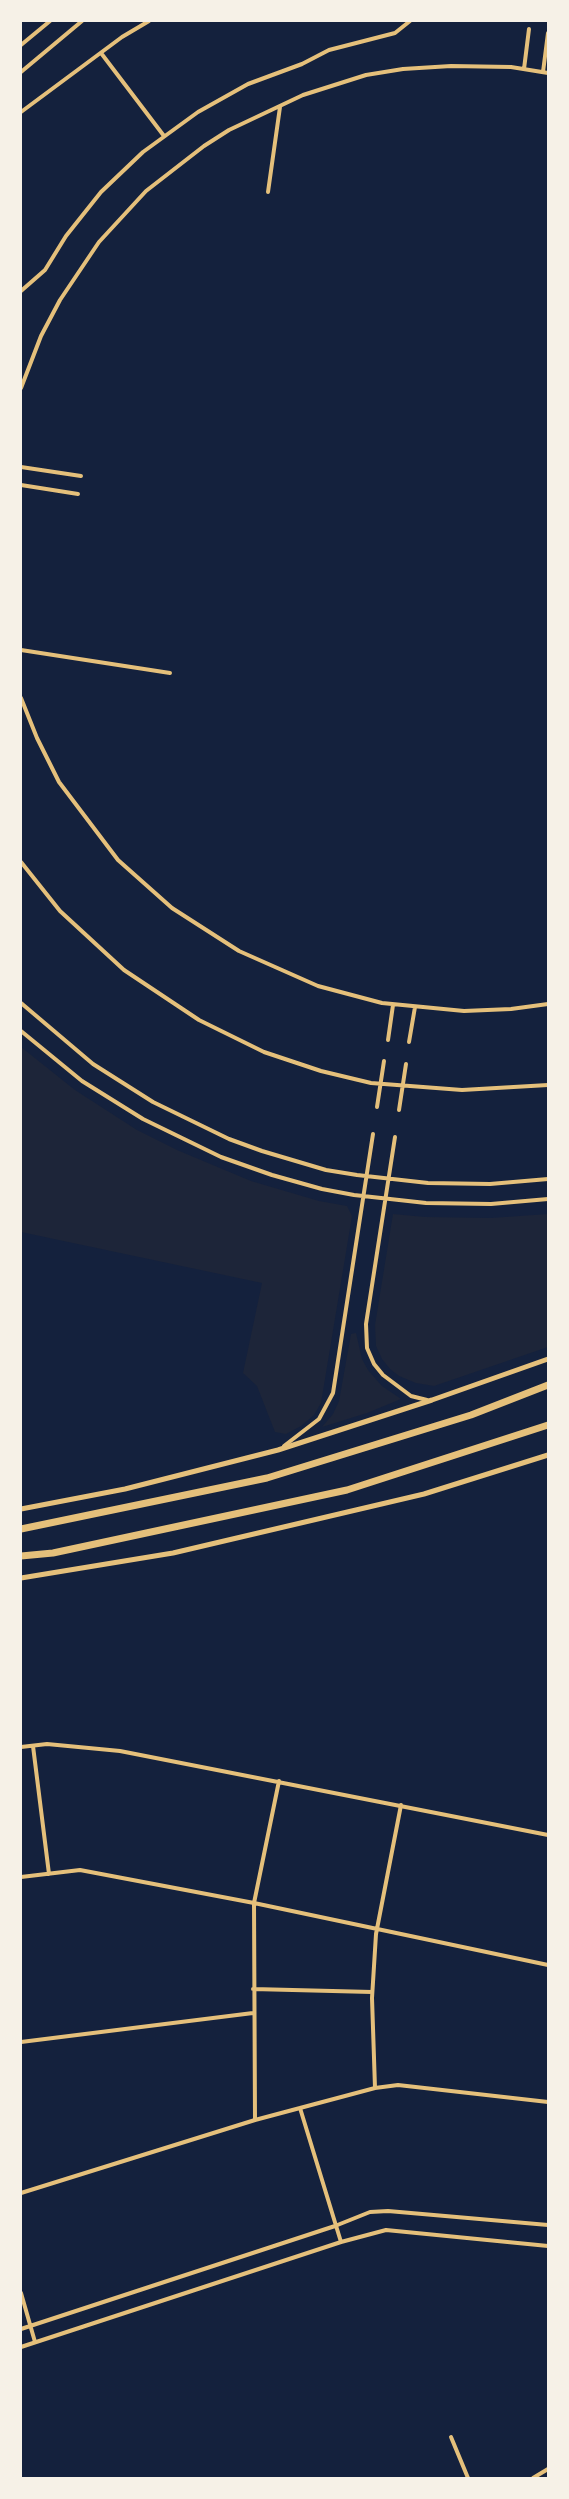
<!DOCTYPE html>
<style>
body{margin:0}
#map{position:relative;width:569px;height:2499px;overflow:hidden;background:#14213d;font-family:"Alegreya Sans",sans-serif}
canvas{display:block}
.frame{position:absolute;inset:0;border:22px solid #f6f1e7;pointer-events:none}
</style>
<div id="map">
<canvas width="569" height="2499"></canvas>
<div class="frame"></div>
</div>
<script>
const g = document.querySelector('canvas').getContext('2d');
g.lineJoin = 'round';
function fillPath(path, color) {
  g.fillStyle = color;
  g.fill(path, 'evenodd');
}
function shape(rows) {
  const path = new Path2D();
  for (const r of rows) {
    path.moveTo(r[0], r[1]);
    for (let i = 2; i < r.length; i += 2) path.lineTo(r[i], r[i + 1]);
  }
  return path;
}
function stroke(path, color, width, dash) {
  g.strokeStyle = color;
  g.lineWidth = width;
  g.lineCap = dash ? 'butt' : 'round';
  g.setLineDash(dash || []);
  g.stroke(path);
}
fillPath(shape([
 [21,1047,75,1090,137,1130,177,1150,251,1181,319,1201,347,1206,352,1216,321,1403,314,1415,301,1426,286,1434,275,1432,257,1386,243,1373,262,1283,21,1232],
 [393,1214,425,1217,491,1218,548,1214,548,1347,434,1386,416,1383,399,1376,390,1369,382,1359,376,1346,375,1325],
 [356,1333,362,1359,368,1370,382,1386,401,1399,367,1413,322,1427,333,1414,339,1401,351,1334]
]), '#1d2539');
stroke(shape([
 [21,45,50,21],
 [101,53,164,136],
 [524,69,529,29],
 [21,72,82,21],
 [543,72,548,33],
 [21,112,122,37,149,21],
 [268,192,280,107],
 [21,291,45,270,66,236,101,192,143,152,198,112,248,84,302,64,329,50,395,33,410,21],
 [21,388,41,336,60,300,99,242,146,191,204,146,229,130,303,95,366,75,403,69,451,66,511,67,548,73],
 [21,467,81,476],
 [21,485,78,494],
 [21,650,170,673],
 [21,698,37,738,59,782,118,860,172,908,239,951,318,986,382,1003,464,1011,511,1009,548,1004],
 [21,862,60,911,124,970,199,1020,264,1052,321,1071,371,1083,462,1090,548,1085],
 [21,1003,93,1064,153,1102,229,1139,262,1151,326,1170,357,1175,428,1183,490,1184,548,1179],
 [21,1031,82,1081,143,1119,221,1157,272,1175,322,1189,354,1195,426,1203,491,1204,548,1199],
 [388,1040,393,1005],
 [409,1042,415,1007],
 [377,1107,384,1061],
 [399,1110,406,1064],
 [395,1137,366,1324,367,1348,374,1364,383,1375,411,1396,427,1400],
 [284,1446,319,1419,333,1393,373,1134],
 [33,1746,49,1874],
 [21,1747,47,1744,120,1751,548,1835],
 [21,1877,80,1870,254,1903,548,1965],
 [253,1989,372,1992],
 [21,2042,253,2013],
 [375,2088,372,1998,376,1934,401,1805],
 [300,2108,341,2242],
 [255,2120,254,1903,279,1781],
 [21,2193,255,2120,375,2088,398,2085,548,2102],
 [21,2293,35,2342],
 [21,2329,335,2226,370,2212,388,2211,548,2225],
 [21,2347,341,2242,386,2230,548,2246],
 [451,2437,468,2478],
 [533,2478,548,2469]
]), '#e5c07b', 4);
stroke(shape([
 [21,1509,125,1489,278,1450,432,1400,548,1359],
 [21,1578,173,1553,424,1494,548,1455]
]), '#e5c07b', 5);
stroke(shape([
 [21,1529,267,1478,471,1415,548,1385],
 [21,1556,53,1553,347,1490,548,1425]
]), '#e5c07b', 7);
</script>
